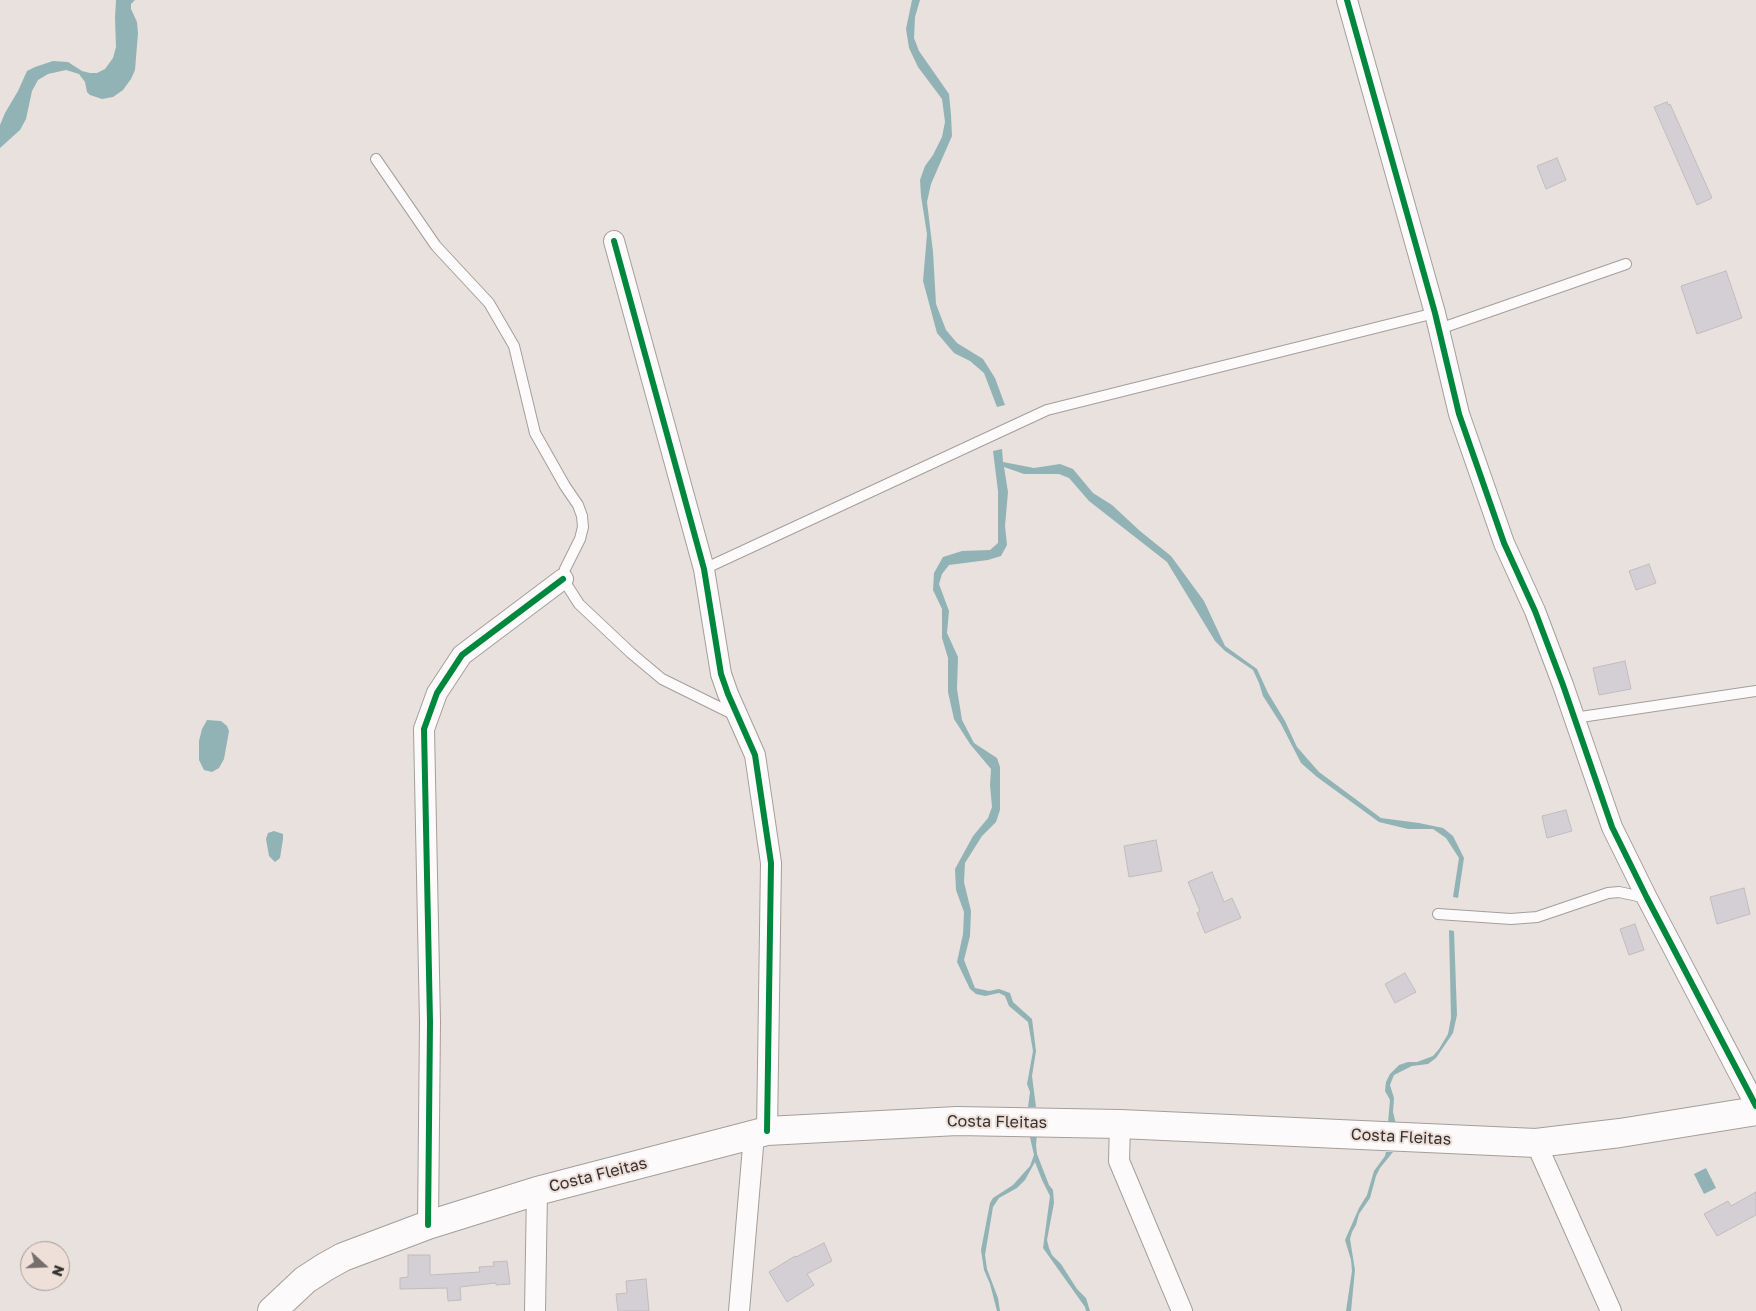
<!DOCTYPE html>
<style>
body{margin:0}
#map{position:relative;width:1756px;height:1311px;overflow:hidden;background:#e9e1de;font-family:"Golos Text",sans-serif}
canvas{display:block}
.north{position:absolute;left:20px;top:1241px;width:50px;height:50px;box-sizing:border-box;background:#eee0d9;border:1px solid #a49a95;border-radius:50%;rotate:110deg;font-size:14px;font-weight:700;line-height:20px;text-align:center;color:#36302e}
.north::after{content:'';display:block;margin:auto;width:18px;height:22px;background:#756e6c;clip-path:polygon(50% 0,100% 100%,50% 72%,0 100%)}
</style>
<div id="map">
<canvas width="1756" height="1311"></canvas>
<div class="north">N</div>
</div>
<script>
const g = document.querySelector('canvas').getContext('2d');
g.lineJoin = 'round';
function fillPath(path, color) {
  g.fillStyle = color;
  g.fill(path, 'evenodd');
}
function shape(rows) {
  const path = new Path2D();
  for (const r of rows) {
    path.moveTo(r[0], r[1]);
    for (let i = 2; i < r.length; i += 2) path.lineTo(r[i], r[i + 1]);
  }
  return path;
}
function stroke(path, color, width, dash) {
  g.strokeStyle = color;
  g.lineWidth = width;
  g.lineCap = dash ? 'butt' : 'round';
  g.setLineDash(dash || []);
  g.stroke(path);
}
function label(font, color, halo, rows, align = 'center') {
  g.font = font + ' "Golos Text",sans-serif';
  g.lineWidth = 4;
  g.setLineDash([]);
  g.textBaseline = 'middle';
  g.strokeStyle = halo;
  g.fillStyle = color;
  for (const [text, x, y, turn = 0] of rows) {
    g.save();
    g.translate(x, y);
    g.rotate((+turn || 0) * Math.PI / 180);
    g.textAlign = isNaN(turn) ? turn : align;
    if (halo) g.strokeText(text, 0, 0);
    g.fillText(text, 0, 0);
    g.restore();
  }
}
fillPath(shape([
 [116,0,135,0,131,4,131,9,137,22,138,33,135,70,131,79,123,90,113,97,102,99,90,95,87,92,85,82,79,74,66,70,48,74,38,80,32,91,26,119,20,130,0,148,0,125,5,113,18,91,27,71,35,67,53,61,68,62,82,71,90,73,97,73,105,69,113,58,116,47,115,18],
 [912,0,920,0,915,17,914,38,919,51,949,94,951,115,952,136,931,184,927,202,933,252,936,304,946,330,957,343,983,359,995,378,1005,405,997,407,984,373,970,361,954,353,937,333,923,281,927,234,921,196,920,180,925,166,933,155,942,137,945,122,942,99,918,67,909,48,906,29],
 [1002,449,1003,462,1034,468,1060,464,1073,469,1093,493,1112,505,1140,531,1171,556,1204,601,1225,646,1257,669,1268,693,1285,721,1297,747,1319,772,1381,818,1419,823,1443,828,1453,836,1464,858,1458,898,1453,897,1459,858,1446,838,1433,829,1408,829,1379,822,1317,777,1301,763,1281,724,1263,696,1259,683,1253,670,1225,651,1215,641,1167,562,1089,501,1069,478,1059,474,1024,474,1004,467,1008,492,1005,526,1007,545,1001,556,988,560,949,565,942,574,939,584,949,611,947,633,958,657,957,689,962,720,974,743,997,758,1000,767,1000,810,996,822,982,836,965,863,964,882,971,911,970,936,964,960,975,988,989,991,999,989,1010,993,1013,1002,1032,1019,1036,1051,1032,1076,1036,1107,1028,1107,1030,1092,1027,1084,1033,1051,1028,1022,1009,1006,1005,996,999,993,985,996,976,994,970,989,957,962,963,934,964,912,956,890,955,869,973,836,988,818,992,807,990,785,991,769,970,744,954,719,948,692,948,658,942,638,942,609,933,590,934,573,943,557,962,551,990,550,998,543,998,491,993,451],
 [207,720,221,721,227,726,229,731,224,759,219,768,212,772,204,770,199,760,199,741,202,729],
 [274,831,283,834,283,839,280,858,275,862,269,856,266,839,268,833],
 [1449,930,1454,931,1457,1015,1453,1033,1436,1058,1428,1064,1412,1066,1394,1075,1390,1085,1394,1098,1393,1112,1396,1124,1388,1123,1390,1100,1385,1091,1386,1082,1390,1074,1399,1065,1408,1062,1417,1062,1433,1056,1439,1049,1448,1034,1451,1018],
 [1029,1133,1037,1134,1036,1145,1037,1154,1049,1185,1053,1190,1054,1203,1047,1240,1049,1248,1052,1255,1061,1264,1077,1289,1086,1298,1090,1311,1086,1311,1085,1307,1043,1248,1050,1196,1042,1180,1035,1162,1025,1180,1017,1188,999,1198,993,1207,985,1255,987,1269,998,1298,1000,1311,997,1311,990,1284,984,1270,981,1250,990,1203,993,1198,1013,1185,1030,1166,1034,1155],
 [1386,1152,1393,1152,1380,1168,1376,1176,1370,1198,1359,1214,1356,1225,1352,1232,1350,1239,1355,1270,1351,1311,1346,1311,1352,1271,1351,1260,1345,1240,1359,1208,1367,1195,1374,1171,1385,1156],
 [1706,1168,1716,1188,1704,1194,1694,1174]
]), '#91b3b5');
const building = shape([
 [1667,102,1668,105,1670,104,1712,198,1697,205,1654,107,1667,102],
 [1557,158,1566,180,1546,189,1537,166,1557,158],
 [1726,271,1742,318,1697,334,1681,286,1726,271],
 [1649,564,1656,583,1636,590,1629,571,1649,564],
 [1625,661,1631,689,1599,695,1593,668,1625,661],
 [1566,810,1572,831,1547,838,1542,816,1566,810],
 [1156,840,1162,871,1129,877,1124,846,1156,840],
 [1212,872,1224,902,1232,898,1241,918,1205,933,1197,913,1200,911,1188,882,1212,872],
 [1744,888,1750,914,1717,924,1710,897,1744,888],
 [1635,924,1644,950,1629,955,1620,929,1635,924],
 [1405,973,1416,992,1395,1003,1385,984,1405,973],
 [1756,1192,1756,1215,1717,1236,1704,1214,1728,1201,1731,1206,1756,1192],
 [824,1243,832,1261,807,1274,814,1285,787,1302,769,1272,795,1256,796,1257,824,1243],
 [408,1255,430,1255,430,1275,480,1272,479,1267,494,1266,493,1262,507,1261,510,1284,496,1285,496,1283,460,1287,461,1300,448,1301,447,1288,400,1289,400,1278,408,1277,408,1255],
 [646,1279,649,1311,618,1311,616,1294,627,1293,626,1281,646,1279]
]);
fillPath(building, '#d3cfd5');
stroke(building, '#c0bcbe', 1);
const lane = shape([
 [376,159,436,246,489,303,514,346,535,433,565,486,578,505,582,516,583,527,580,539,565,569,563,579,579,604,631,653,662,679,735,715],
 [1439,329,1626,264],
 [704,569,1047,410,1435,313],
 [1574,718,1756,691],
 [1438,914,1511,919,1537,917,1608,893,1619,892,1647,898]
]);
const street = shape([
 [1347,0,1435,313,1459,414,1504,543,1535,611,1563,685,1612,827,1647,898,1756,1106],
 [614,241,704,569,721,674,728,694,755,755,771,863,767,1131],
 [1120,1124,1119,1161,1182,1311],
 [1536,1143,1611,1311],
 [428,1225,430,1022,424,729,437,693,462,655,563,579],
 [535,1311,537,1191],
 [739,1311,754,1135]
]);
const secondary = shape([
 [272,1311,305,1280,325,1267,343,1257,428,1225,537,1191,767,1131,957,1121,1120,1124,1536,1143,1620,1133,1756,1111]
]);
stroke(lane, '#a49e9b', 12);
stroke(street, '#a49e9b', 22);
stroke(secondary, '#a49e9b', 30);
stroke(lane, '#fcfafa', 10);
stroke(street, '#fcfafa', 20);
stroke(secondary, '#fcfafa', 28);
stroke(shape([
 [1347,0,1435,313,1459,414,1504,543,1535,611,1563,685,1612,827,1647,898,1756,1106],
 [614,241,704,569,721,674,728,694,755,755,771,863,767,1131],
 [428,1225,430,1022,424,729,437,693,462,655,563,579]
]), '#00873e', 6);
label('16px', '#36302e', '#eee0d9', [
 ["Costa Fleitas",997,1122,1],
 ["Costa Fleitas",1401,1137,3],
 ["Costa Fleitas",598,1175,-14]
]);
</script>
